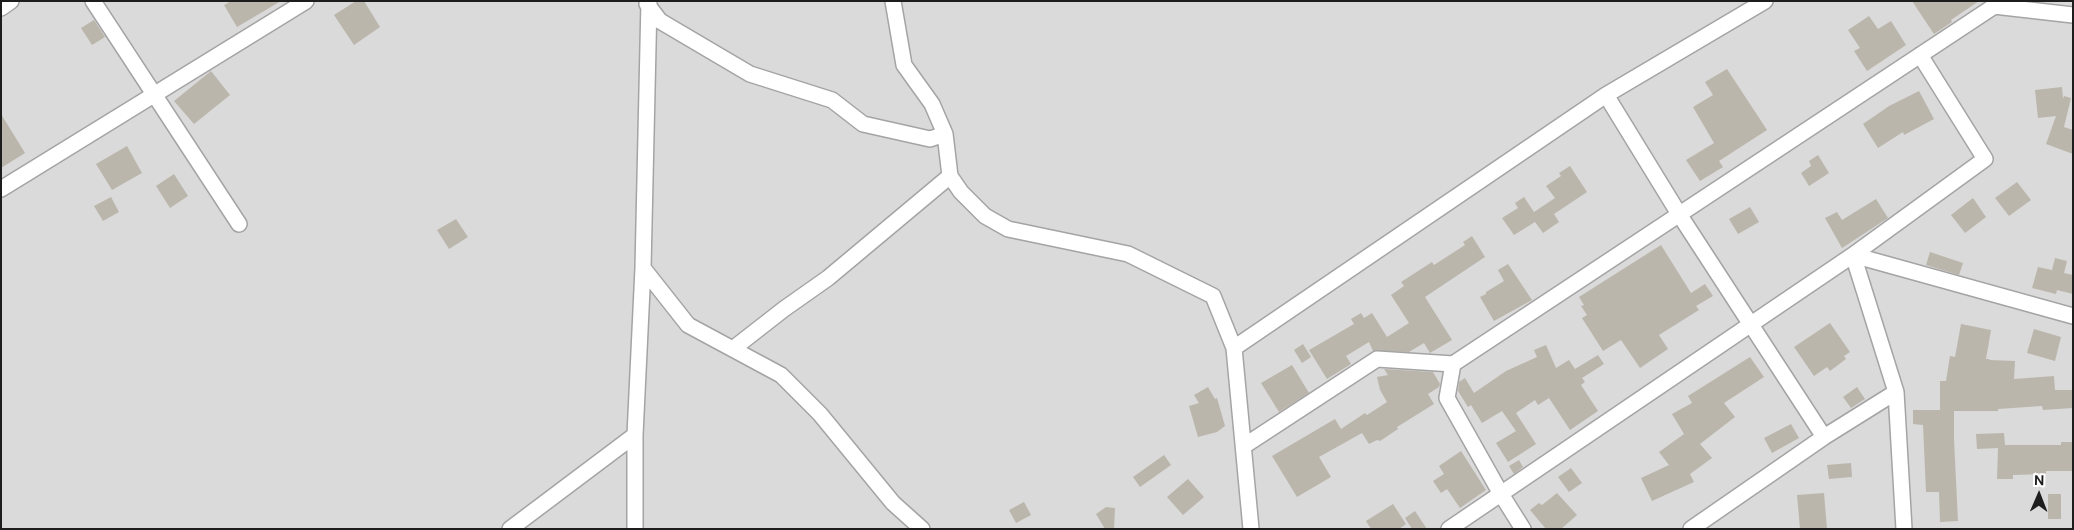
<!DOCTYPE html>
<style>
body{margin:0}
#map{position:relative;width:2074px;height:530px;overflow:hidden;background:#eeede2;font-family:"DM Sans",sans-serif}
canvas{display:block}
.frame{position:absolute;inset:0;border:2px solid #1d1d1d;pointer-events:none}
.north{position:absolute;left:2014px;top:470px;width:50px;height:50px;-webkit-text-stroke:4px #fff;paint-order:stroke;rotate:1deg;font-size:14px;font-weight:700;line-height:20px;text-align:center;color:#1d1d1d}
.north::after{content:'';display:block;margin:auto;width:18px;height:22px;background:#1d1d1d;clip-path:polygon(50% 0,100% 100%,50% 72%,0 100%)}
</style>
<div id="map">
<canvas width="2074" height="530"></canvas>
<div class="frame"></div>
<div class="north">N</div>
</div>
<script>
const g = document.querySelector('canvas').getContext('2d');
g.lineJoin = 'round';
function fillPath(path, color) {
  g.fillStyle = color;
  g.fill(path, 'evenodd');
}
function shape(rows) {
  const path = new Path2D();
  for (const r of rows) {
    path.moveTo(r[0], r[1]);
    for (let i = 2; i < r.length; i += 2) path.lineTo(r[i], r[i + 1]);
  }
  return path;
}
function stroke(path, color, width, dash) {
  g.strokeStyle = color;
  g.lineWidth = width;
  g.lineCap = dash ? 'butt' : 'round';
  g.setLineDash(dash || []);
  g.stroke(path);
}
fillPath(shape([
 [1,1,2073,1,2073,529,1,529]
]), '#dbdada');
fillPath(shape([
 [231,1,281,1,237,27,224,5],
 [356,1,364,1,380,27,354,45,334,15],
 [1912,1,1979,1,1951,20,1952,22,1934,34],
 [1869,16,1878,29,1891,21,1906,45,1867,71,1854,51,1860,48,1848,30],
 [94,20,105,37,92,45,81,28],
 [1727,69,1767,130,1719,161,1723,167,1700,181,1686,160,1714,143,1693,107,1713,95,1705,82],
 [211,71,230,95,194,124,174,101],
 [2062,87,2063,99,2064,96,2071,98,2064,127,2073,130,2073,154,2046,144,2056,116,2038,118,2035,90],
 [1919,91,1934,119,1904,135,1903,132,1878,148,1863,124,1889,106],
 [1,114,25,153,1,168],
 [127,146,142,173,112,190,96,164],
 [1818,155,1829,173,1809,186,1801,173,1811,166,1809,161],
 [1570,166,1587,192,1554,214,1559,222,1543,233,1535,222,1514,235,1502,218,1518,208,1515,203,1524,197,1534,212,1555,198,1546,186,1561,176,1559,173],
 [174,174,188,196,170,208,156,186],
 [2017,182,2031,200,2009,216,1995,198],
 [111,197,119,212,103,221,94,206],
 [1973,198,1986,217,1965,233,1951,215],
 [1876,199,1888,218,1842,248,1825,218,1837,212,1842,220],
 [1750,207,1759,222,1738,234,1729,219],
 [456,219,468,237,449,249,437,230],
 [1472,236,1485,257,1425,297,1452,340,1430,353,1424,343,1409,352,1373,351,1369,342,1346,356,1351,364,1327,379,1309,350,1354,324,1351,319,1361,313,1364,318,1372,313,1387,337,1409,323,1391,295,1404,286,1401,282,1432,262,1434,265,1465,245,1463,242],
 [1661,245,1691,293,1705,284,1713,296,1696,306,1699,310,1659,335,1668,349,1640,368,1621,340,1603,351,1582,318,1587,315,1581,306,1584,305,1579,297],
 [1930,252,1963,263,1959,275,1926,265],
 [2055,258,2067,261,2064,273,2073,275,2073,294,2057,290,2056,294,2032,288,2038,267,2052,270],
 [1508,264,1532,300,1494,321,1480,297,1486,294,1486,292,1504,281,1498,270],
 [1830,323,1850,352,1844,356,1846,359,1830,371,1827,367,1814,376,1794,347],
 [1961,324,1991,330,1986,359,1990,359,1989,360,2015,361,2014,379,2054,376,2055,390,2073,390,2073,408,2043,410,2042,406,1998,409,1998,411,1954,411,1954,440,1958,521,1940,522,1939,492,1926,492,1923,425,1913,424,1913,410,1940,410,1940,381,1946,381,1950,356,1955,357],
 [2034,329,2061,337,2055,361,2027,353],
 [1303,344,1311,357,1302,363,1294,350],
 [1546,345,1556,368,1569,360,1575,369,1598,355,1604,364,1582,378,1585,382,1581,385,1598,411,1570,430,1549,398,1538,405,1535,400,1516,413,1536,444,1508,462,1496,443,1516,431,1502,411,1482,423,1471,405,1468,407,1458,391,1459,382,1465,378,1474,393,1506,371,1537,357,1534,350],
 [1750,357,1764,377,1724,403,1735,417,1700,444,1712,458,1690,474,1694,482,1652,501,1641,478,1669,465,1659,452,1684,434,1672,414,1692,403,1688,396],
 [1292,365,1309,393,1279,412,1261,383],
 [1384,369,1433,372,1440,384,1439,387,1428,394,1434,404,1397,427,1398,429,1380,441,1377,440,1369,444,1362,433,1319,457,1331,477,1297,497,1272,456,1335,419,1341,429,1365,413,1367,415,1387,402,1380,390,1377,377,1388,375],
 [1208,387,1215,399,1217,398,1225,426,1217,432,1198,437,1189,406,1199,403,1194,395],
 [1857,387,1865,399,1851,408,1843,397],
 [1791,424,1799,438,1772,453,1764,438],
 [2004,433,2005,445,2061,445,2061,442,2073,442,2073,471,2046,471,2046,474,2013,475,2013,479,1997,479,1998,448,1977,449,1976,434],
 [1461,451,1486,490,1460,508,1447,489,1441,493,1433,481,1444,474,1439,466],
 [1164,455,1171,465,1140,487,1133,477],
 [1519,460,1523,467,1514,474,1509,466],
 [1851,463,1852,477,1829,479,1827,465],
 [1571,468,1582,483,1569,492,1558,477],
 [1188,479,1204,497,1183,515,1167,497],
 [1557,493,1577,515,1561,529,1546,529,1530,510,1539,503,1542,505],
 [1824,493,1827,529,1800,529,1797,495],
 [2048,494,2061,494,2061,519,2048,519],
 [1024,502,1031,515,1016,523,1009,510],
 [1393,504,1406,524,1399,529,1371,529,1366,521],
 [1106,507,1115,508,1114,529,1105,529,1096,514],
 [1415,511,1427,529,1412,529,1405,518]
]), '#bbb6ac');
const minor = shape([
 [93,1,239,224],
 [647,4,660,21,750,74,832,100,863,124,930,139,945,134],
 [1994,6,2073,15],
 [1,8,11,1],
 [1606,95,1679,214,1824,437],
 [950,176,961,192,985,216,1008,229,1128,254,1213,296,1234,348,1251,529],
 [1,189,306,1],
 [1853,255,1896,392,1904,529],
 [1853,255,2073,316],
 [643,268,688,325,781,375,820,414,893,503,922,529],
 [734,348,784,309,828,278,950,176,945,134,932,104,904,65,893,1],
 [1234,348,1606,95,1765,1],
 [1453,364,1447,398,1501,494,1523,529],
 [1244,446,1377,359,1453,364,2002,1],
 [510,529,635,435],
 [635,529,635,435,643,268,649,1],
 [1449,529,1853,255,1985,159,1920,55],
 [1691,529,1824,437,1896,392]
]);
stroke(minor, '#a4a4a4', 18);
stroke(minor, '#fff', 15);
</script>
